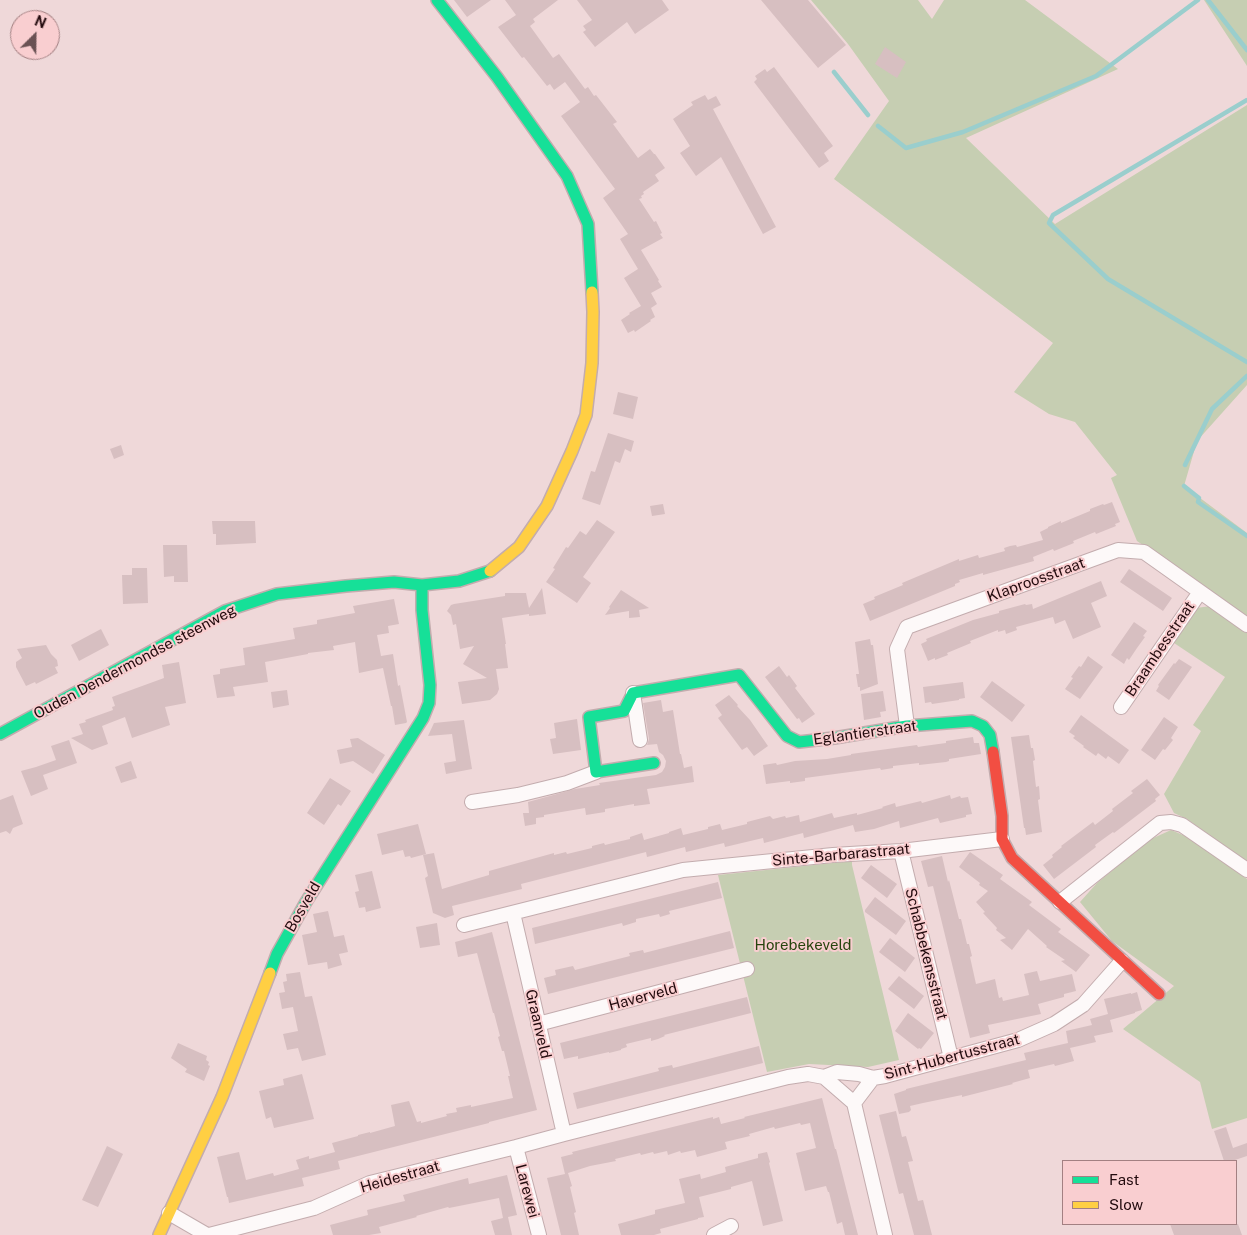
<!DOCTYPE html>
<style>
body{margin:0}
#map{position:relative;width:1247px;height:1235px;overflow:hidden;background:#efd8d9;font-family:"Public Sans",sans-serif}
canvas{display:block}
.legend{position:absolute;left:1062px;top:1160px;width:175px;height:65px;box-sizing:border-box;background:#f9ced0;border:1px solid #a38082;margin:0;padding:6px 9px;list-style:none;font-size:15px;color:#220a0d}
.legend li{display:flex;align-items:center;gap:10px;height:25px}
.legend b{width:25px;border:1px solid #a38082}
.north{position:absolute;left:10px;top:10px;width:50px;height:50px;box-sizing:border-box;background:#f9ced0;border:1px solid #a38082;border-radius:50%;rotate:23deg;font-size:14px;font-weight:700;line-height:20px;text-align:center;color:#220a0d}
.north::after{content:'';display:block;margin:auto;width:18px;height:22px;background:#6a5254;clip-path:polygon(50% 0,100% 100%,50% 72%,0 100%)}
</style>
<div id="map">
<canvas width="1247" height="1235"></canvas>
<ul class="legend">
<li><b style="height:6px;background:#16e098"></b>Fast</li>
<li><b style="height:6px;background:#ffcf43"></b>Slow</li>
</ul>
<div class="north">N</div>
</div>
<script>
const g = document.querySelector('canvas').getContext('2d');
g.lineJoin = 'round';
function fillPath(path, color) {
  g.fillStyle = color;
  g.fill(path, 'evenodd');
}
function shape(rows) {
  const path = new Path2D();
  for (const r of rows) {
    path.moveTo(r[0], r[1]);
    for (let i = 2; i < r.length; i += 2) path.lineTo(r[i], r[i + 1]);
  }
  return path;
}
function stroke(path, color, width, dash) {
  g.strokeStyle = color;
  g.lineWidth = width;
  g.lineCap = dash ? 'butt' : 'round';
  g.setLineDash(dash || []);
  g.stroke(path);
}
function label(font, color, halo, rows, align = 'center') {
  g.font = font + ' "Public Sans",sans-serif';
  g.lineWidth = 4;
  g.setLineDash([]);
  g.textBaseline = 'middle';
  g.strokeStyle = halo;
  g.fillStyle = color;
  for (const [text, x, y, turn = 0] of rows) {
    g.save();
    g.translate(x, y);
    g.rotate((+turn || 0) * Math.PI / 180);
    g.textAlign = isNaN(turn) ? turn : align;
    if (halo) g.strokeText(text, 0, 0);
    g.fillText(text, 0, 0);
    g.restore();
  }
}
fillPath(shape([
 [811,0,918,0,932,19,944,0,1025,0,1118,69,966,138,1055,224,1247,105,1247,385,1197,441,1184,486,1247,533,1247,616,1137,541,1111,478,1117,475,1075,422,1049,414,1014,392,1053,343,834,179,889,101,848,44],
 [1204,0,1247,0,1247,66],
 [1211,606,1247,630,1247,863,1187,819,1174,813,1164,794,1201,731,1193,725,1225,677,1174,643,1196,608],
 [1171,830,1190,838,1247,879,1247,1118,1212,1129,1200,1082,1123,1029,1174,986,1112,941,1080,902,1097,883,1149,840],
 [852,861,852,865,899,1060,868,1067,809,1064,767,1072,718,875]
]), '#c6ceb2');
stroke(shape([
 [1208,0,1247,50],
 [834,72,868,115],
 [1247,100,1053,215,1049,223,1108,279,1247,362],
 [878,126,906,148,963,132,1096,76,1198,0],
 [1185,465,1212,409,1247,376],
 [1184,486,1199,498,1198,502,1247,536]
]), '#9acecd', 4.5);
fillPath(shape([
 [454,0,491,0,467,17],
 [505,0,558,0,533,19,535,22,530,26,553,58,559,54,585,89,588,87,594,96,596,95,617,122,613,124,638,158,650,149,654,154,655,154,665,168,655,175,659,181,643,192,644,194,641,196,642,198,639,199,654,222,656,221,662,233,660,234,663,238,641,250,659,280,658,281,662,287,651,293,657,304,651,308,655,317,650,320,651,321,635,332,634,330,628,333,621,320,630,314,629,313,641,306,624,278,638,269,620,239,628,234,603,198,615,189,561,116,580,102,565,82,554,90,550,84,547,86,524,57,522,58,498,27,516,15],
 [577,0,662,0,669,10,635,34,627,22,595,47,583,32,586,30,583,26,592,20],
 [761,0,808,0,846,45,818,68],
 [885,47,906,62,897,78,875,64],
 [774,67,833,146,824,153,829,161,819,168,754,82,757,79,755,76,765,69,767,72],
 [705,95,708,100,716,96,721,105,713,109,776,227,763,234,721,157,696,176,680,153,690,146,673,119,693,105,691,102],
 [618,392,638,397,633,419,613,414],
 [608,433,634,441,631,452,625,449,620,463,615,461,600,505,582,499,591,471,595,472],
 [121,445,124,455,114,459,110,449],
 [1112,502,1120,522,1115,524,1116,526,1096,534,1095,532,1073,541,1074,543,1054,551,1053,549,1033,557,1034,561,983,575,983,573,959,580,960,582,955,584,955,586,870,621,863,604,875,599,874,597,903,585,902,583,959,559,959,561,978,555,979,558,1005,551,1004,548,1010,546,1016,545,1017,547,1043,540,1040,532,1048,528,1048,527,1061,521,1061,523,1090,511,1090,509,1103,504,1104,505],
 [663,504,665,514,652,516,650,506],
 [597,520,615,532,583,577,591,583,577,603,546,582,555,569,553,568,566,547,568,548,580,531,586,535],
 [212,521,255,521,256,543,216,545,216,534,213,534],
 [163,545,187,545,188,582,174,582,174,576,164,577],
 [132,568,147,568,148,603,123,604,122,575,132,575],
 [1129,569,1172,598,1163,611,1120,582],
 [1101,581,1107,596,1091,603,1101,627,1073,639,1065,620,1055,624,1053,617,1016,627,1017,630,1006,634,1005,630,998,632,998,630,970,641,971,643,947,653,948,655,935,660,935,658,928,661,921,644,927,641,926,639,973,620,999,613,999,611,1025,604,1026,605,1032,604,1033,609],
 [542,588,546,614,529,616,529,614,502,618,506,644,505,644,508,668,496,669,499,689,497,694,490,700,462,704,458,682,487,678,463,664,474,646,460,649,456,624,453,625,451,615,447,611,451,605,454,604,505,596,505,593,526,593,529,608],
 [621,590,649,608,639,610,640,617,629,618,629,611,605,615,610,608,609,607],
 [394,599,399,624,388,626,389,633,377,635,381,656,393,654,398,686,400,685,407,722,406,723,395,725,392,706,391,706,383,668,359,673,355,642,333,646,334,650,308,653,308,654,265,662,268,682,233,687,235,696,217,698,213,675,220,674,220,669,245,665,243,648,295,639,293,628,317,624,317,620,355,613,353,606],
 [1134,622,1147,631,1143,636,1145,637,1137,648,1129,660,1127,658,1124,664,1111,655],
 [101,629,109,645,79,661,71,645],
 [870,639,871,645,873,645,878,684,860,691,860,687,858,687,856,674,859,674,855,642],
 [46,645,51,654,57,660,58,666,55,667,58,673,36,684,35,682,26,686,16,667,16,662,22,658,17,649],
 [1088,656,1103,667,1080,699,1065,689,1073,678,1071,677,1079,666,1081,667],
 [1179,659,1192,667,1169,700,1156,691,1159,686,1158,685,1174,663,1175,664],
 [179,662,186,703,165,707,170,725,132,738,125,717,102,726,108,744,92,750,71,738,83,734,79,724,86,722,85,720,113,710,112,707,115,706,112,697,164,678,162,665],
 [779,666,787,677,789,675,797,686,795,688,815,714,802,723,799,718,797,719,765,677],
 [992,681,1025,705,1012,722,980,697],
 [963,682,965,698,959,699,959,700,932,704,931,702,925,703,923,687],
 [287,690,289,705,273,708,271,692],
 [883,691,886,711,880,712,881,717,864,720,861,694],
 [729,695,738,705,737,706,750,720,768,746,754,756,747,747,742,750,718,718,722,715,715,705],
 [661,700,663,712,673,710,680,754,681,754,684,768,692,766,694,782,647,789,650,804,634,806,634,804,605,809,605,812,586,815,585,808,544,815,544,817,536,818,536,824,525,826,523,813,529,813,528,802,575,789,600,785,599,783,656,775,662,772,665,767,666,761,663,755,659,752,657,744,647,745,649,739,643,703],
 [1081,715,1129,750,1119,764,1108,756,1106,759,1098,753,1096,756,1083,747,1084,746,1073,738,1075,736,1069,732],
 [1164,717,1178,727,1171,738,1173,740,1165,750,1163,749,1155,760,1141,750],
 [577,719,581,750,553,754,550,739,556,738,554,723],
 [464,720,472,769,446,774,444,763,456,761,452,734,428,736,434,723],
 [1029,735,1031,748,1033,748,1035,760,1033,761,1036,787,1039,786,1040,799,1038,800,1042,832,1026,835,1025,828,1024,828,1011,737],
 [973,737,974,743,979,743,981,754,949,759,949,761,946,762,919,765,919,763,893,766,893,768,881,770,880,768,805,778,805,781,790,783,790,781,766,784,763,765,776,763,777,765,795,761,827,759,851,755,851,754,917,745,918,747,924,746,946,743,946,741],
 [358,738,385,755,373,774,353,761,340,764,337,750,352,747,350,739],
 [69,740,77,763,43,775,48,789,31,796,21,771,36,767,56,760,51,746],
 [131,761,137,778,121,783,115,767],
 [330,778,351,791,341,806,338,804,324,825,307,813],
 [1147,779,1160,795,1155,799,1156,801,1114,833,1113,832,1095,845,1096,847,1054,879,1043,865,1053,857,1052,855,1062,847,1061,846,1093,822,1095,825,1113,811,1112,809,1133,793,1131,791],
 [13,795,23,824,13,828,10,834,6,831,0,833,0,800],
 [950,795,951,799,960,796,961,798,968,797,972,814,966,815,966,817,940,823,938,818,900,828,899,821,874,829,855,832,853,825,804,838,803,833,764,843,763,838,725,847,724,843,686,852,685,847,647,857,646,852,521,884,522,889,452,906,454,915,445,918,433,913,425,878,428,876,423,855,434,853,442,889,489,875,489,871,554,853,554,855,566,852,567,854,592,848,592,846,604,843,605,845,617,842,630,839,630,837,642,833,644,840,669,833,669,832,681,828,683,835,708,829,708,827,720,824,722,830,747,824,747,822,770,816,773,819,785,816,786,818,799,815,800,822,832,813,834,818,857,813,857,815,883,808,882,807,895,803,896,807,921,801,922,803],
 [418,824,426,854,411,858,410,856,405,857,403,850,382,855,377,834],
 [970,852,1003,875,1000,879,1032,902,1029,905,1061,929,1058,932,1090,955,1076,972,1061,961,1065,960,1046,947,1047,946,1028,929,1012,950,1000,940,1006,938,996,930,997,928,983,913,985,912,976,902,988,891,979,885,980,883,959,867],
 [942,856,948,882,949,880,959,919,961,919,967,944,969,944,972,956,970,957,976,984,995,979,999,998,1002,997,1003,1001,1029,995,1024,974,1037,971,1040,981,1072,974,1076,991,1064,994,1064,997,1038,1004,1041,1014,988,1025,990,1033,970,1038,933,886,928,887,921,861],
 [871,865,897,884,887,898,861,878],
 [372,871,381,908,366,912,365,907,359,908,355,892,359,891,355,875],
 [718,882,722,898,669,911,670,914,660,917,659,914,636,919,636,922,623,926,622,923,535,944,532,928],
 [875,897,906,921,896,935,865,912,865,910],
 [328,911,334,937,344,935,348,952,339,954,342,965,328,969,327,962,308,965,302,935,317,932,313,914],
 [437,923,440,945,420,948,416,927],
 [730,931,734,948,548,994,544,978,556,975,555,970,573,966,575,970,630,956,629,953,643,950,644,953],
 [492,932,537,1110,489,1122,489,1123,338,1161,340,1169,302,1178,304,1186,229,1203,228,1197,227,1197,217,1157,239,1152,246,1180,273,1173,274,1176,299,1169,296,1160,309,1156,309,1159,335,1152,332,1143,358,1136,358,1135,370,1132,370,1133,395,1126,391,1105,409,1101,417,1122,421,1121,421,1123,447,1116,446,1114,457,1112,456,1108,471,1105,471,1107,513,1098,508,1076,510,1076,504,1051,502,1051,498,1037,500,1036,494,1013,493,1013,477,953,458,957,455,942],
 [890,938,915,958,905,972,879,952],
 [300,972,305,997,312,996,326,1055,302,1061,298,1048,287,1050,283,1034,298,1031,293,1007,282,1009,279,993,285,992,283,982,287,981,286,974],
 [899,976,924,996,914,1009,888,989],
 [1137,992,1142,1010,1135,1012,1135,1013,1110,1020,1113,1032,1094,1036,1096,1042,1070,1048,1074,1061,1055,1066,1054,1064,1028,1070,1030,1078,1012,1083,1013,1084,962,1097,962,1095,923,1103,910,1106,911,1110,909,1112,899,1114,894,1094,906,1090,906,1089,1026,1060,1024,1053,1068,1043,1066,1031,1092,1025,1090,1019,1108,1014,1104,999,1131,993,1131,994],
 [747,997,751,1013,664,1035,665,1036,658,1039,651,1041,651,1038,626,1044,627,1047,621,1049,621,1050,609,1053,609,1052,578,1059,578,1056,564,1059,560,1043],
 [908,1013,934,1033,921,1049,919,1048,918,1049,895,1031],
 [178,1043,207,1056,206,1060,209,1062,208,1065,210,1066,204,1081,185,1072,187,1069,171,1058],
 [759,1046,763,1063,577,1109,573,1093,659,1071,658,1068,672,1065,673,1068],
 [302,1074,314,1119,274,1128,271,1117,266,1119,259,1091,284,1085,283,1079],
 [822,1098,835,1149,836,1149,858,1235,845,1235,842,1222,837,1224,829,1192,828,1192,826,1186,805,1191,796,1153,816,1148,810,1123,801,1125,800,1123,775,1129,774,1127,749,1134,750,1136,725,1142,727,1149,697,1157,695,1150,681,1153,680,1151,668,1155,667,1151,654,1154,653,1152,641,1155,640,1153,615,1159,616,1161,590,1166,568,1173,572,1186,570,1187,576,1212,574,1213,579,1235,561,1235,547,1178,565,1174,561,1157,573,1154,572,1152,713,1117,713,1119,719,1117,721,1124,745,1118,744,1117],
 [896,1111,902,1137,906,1136,913,1161,908,1162,918,1201,923,1200,932,1235,914,1235,903,1193,899,1194,879,1115],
 [1226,1127,1233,1148,1247,1143,1247,1156,1232,1161,1224,1161,1214,1131],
 [107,1146,123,1154,98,1207,82,1200],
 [767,1152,770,1162,769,1163,783,1221,763,1226,752,1181,731,1187,731,1189,699,1197,704,1217,698,1218,698,1219,660,1229,661,1233,654,1235,621,1235,618,1224,655,1214,655,1210,685,1203,679,1179,700,1174,701,1179,726,1172,725,1167,758,1158,758,1154],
 [507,1175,517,1215,508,1217,512,1235,495,1235,491,1221,503,1218,499,1198,449,1208,448,1207,416,1216,417,1217,379,1227,381,1233,369,1235,333,1235,330,1225,368,1215,367,1210,405,1201,403,1195,468,1178,469,1184],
 [1170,1224,1238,1224,1242,1235,1174,1235]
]), '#d7bfc1');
const street = shape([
 [633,693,640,740],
 [1121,707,1200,592],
 [907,726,897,649,907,627,1118,550,1144,552,1247,625],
 [472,802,518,795,567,783,596,772],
 [901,851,951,1058],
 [1060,902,1160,823,1171,822,1182,825,1247,870],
 [513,913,564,1134],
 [464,925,683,870,833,855,901,851,1002,839],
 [538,1024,747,969],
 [824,1077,837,1072,859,1074,873,1078],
 [854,1103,873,1078,885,1076,1018,1040,1054,1024,1083,1005,1122,961],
 [854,1103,885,1235],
 [516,1147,539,1235],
 [169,1213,207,1235],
 [209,1235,314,1208,370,1183,516,1147,564,1134,788,1077,808,1074,824,1077,854,1103],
 [714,1235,731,1226]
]);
const fast = shape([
 [437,0,497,77,567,176,588,224,592,292],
 [0,734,225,611,277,594,346,586,394,582,422,585,459,581,490,571],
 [654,763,596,772,589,717,624,711,633,693,739,675,787,736,799,742,834,738,907,726,972,721,983,726,990,735,993,752],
 [270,973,277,954,306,902,423,718,429,703,430,685,422,610,422,585]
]);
const slow = shape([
 [490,571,519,547,547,506,572,451,586,415,592,363,593,312,592,292],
 [159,1235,222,1097,270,973]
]);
const jam = shape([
 [993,752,1002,816,1002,839,1012,858,1159,994]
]);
stroke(street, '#c3acae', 16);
stroke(fast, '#c3acae', 14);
stroke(slow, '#c3acae', 14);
stroke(jam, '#c3acae', 14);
stroke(street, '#fdf9f9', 14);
stroke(fast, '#16e098', 11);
stroke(slow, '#ffcf43', 11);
stroke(jam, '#f24e42', 11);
label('15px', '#220a0d', '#f9ced0', [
 ["Klaproosstraat",1036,580,-20],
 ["Braambesstraat",1160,649,-56],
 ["Ouden Dendermondse steenweg",135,662,-28],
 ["Eglantierstraat",865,733,-8],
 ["Sinte-Barbarastraat",841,855,-5],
 ["Bosveld",303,907,-60],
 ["Schabbekensstraat",926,954,76],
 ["Haverveld",643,997,-15],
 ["Graanveld",538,1024,77],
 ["Sint-Hubertusstraat",952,1057,-15],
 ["Heidestraat",400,1177,-16],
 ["Larewei",527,1191,75]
]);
label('15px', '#26440d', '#f9ced0', [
 ["Horebekeveld",803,945]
]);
</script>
